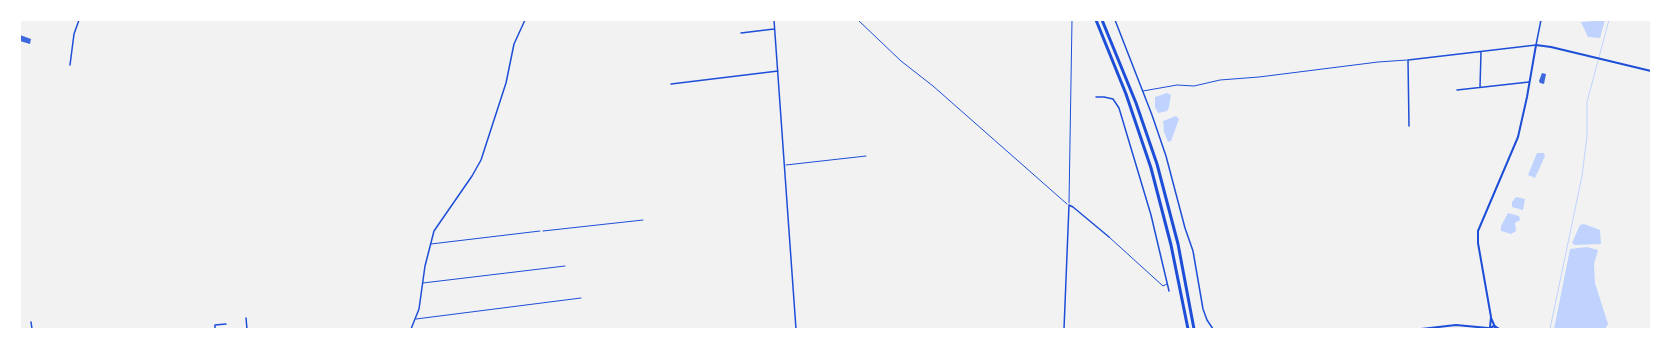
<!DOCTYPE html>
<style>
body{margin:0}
#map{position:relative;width:1671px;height:349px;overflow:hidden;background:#f2f2f2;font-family:Ubuntu,sans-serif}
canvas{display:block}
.frame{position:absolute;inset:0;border:21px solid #fff;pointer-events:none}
</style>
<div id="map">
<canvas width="1671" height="349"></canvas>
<div class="frame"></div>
</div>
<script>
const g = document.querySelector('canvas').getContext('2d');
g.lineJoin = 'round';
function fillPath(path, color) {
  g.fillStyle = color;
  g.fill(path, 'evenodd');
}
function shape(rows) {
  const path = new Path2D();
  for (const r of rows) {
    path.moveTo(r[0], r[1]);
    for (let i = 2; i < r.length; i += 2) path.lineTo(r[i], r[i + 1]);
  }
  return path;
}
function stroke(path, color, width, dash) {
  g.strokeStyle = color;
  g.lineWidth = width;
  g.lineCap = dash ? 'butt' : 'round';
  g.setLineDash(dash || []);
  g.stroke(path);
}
fillPath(shape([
 [1605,20,1600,38,1588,37,1581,22],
 [1167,93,1171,95,1169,107,1167,111,1158,113,1155,107,1155,97],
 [1176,116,1179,119,1171,141,1168,142,1163,129,1164,129,1163,121],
 [1537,153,1544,153,1545,156,1535,178,1528,175],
 [1516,197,1525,199,1523,210,1512,207,1512,202],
 [1508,213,1519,216,1520,220,1515,223,1516,231,1511,234,1501,231,1501,226],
 [1584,224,1600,230,1601,244,1575,245,1572,243,1580,225],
 [1587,247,1598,250,1594,264,1595,283,1608,324,1605,329,1554,329,1570,249]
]), '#bfd3fe');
stroke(shape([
 [1550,329,1582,176,1587,136,1587,102,1609,20]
]), '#bfd3fe', 1);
fillPath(shape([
 [20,35,31,39,30,44,20,41],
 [1542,73,1546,74,1544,84,1540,83,1539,81]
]), '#3d67dc');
stroke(shape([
 [858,20,901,61,933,86,1067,204],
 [1069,203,1072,20],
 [543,231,643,220]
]), '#1d4ed8', 1);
stroke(shape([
 [1143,91,1177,85,1194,86,1220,80,1259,77,1378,62,1407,60],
 [786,165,866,156],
 [1109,237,1163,286,1167,284],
 [431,244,540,231],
 [423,283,565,266],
 [416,319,581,298]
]), '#1d4ed8', 1);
stroke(shape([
 [774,20,796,329],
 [1115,20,1152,115,1166,156,1185,228,1193,251,1203,309,1207,320,1213,329],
 [741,33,774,29],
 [70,65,74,34,79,20],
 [671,84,778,71],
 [1480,87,1481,52],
 [1457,90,1529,82],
 [1096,97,1104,97,1113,99,1119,108,1151,215,1169,291],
 [1409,126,1408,60,1536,45,1541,20],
 [246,318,247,329],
 [31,322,32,329],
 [215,329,215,325,226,324],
 [411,329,419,309,425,266,434,231,472,176,481,160,506,83,514,44,525,20],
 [1064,329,1069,205,1073,207,1109,237]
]), '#1d4ed8', 1.5);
stroke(shape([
 [1491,318,1495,327],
 [1490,327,1491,317,1478,243,1478,231,1518,137,1527,97,1536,45,1551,47,1651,71],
 [1421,329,1456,325,1488,328]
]), '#1d4ed8', 2);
stroke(shape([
 [1488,329,1494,326,1499,329]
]), '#1d4ed8', 2.5);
stroke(shape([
 [1096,20,1126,94,1151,168,1171,245,1188,329],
 [1102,20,1136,103,1157,164,1178,244,1194,329]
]), '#1d4ed8', 3);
</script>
